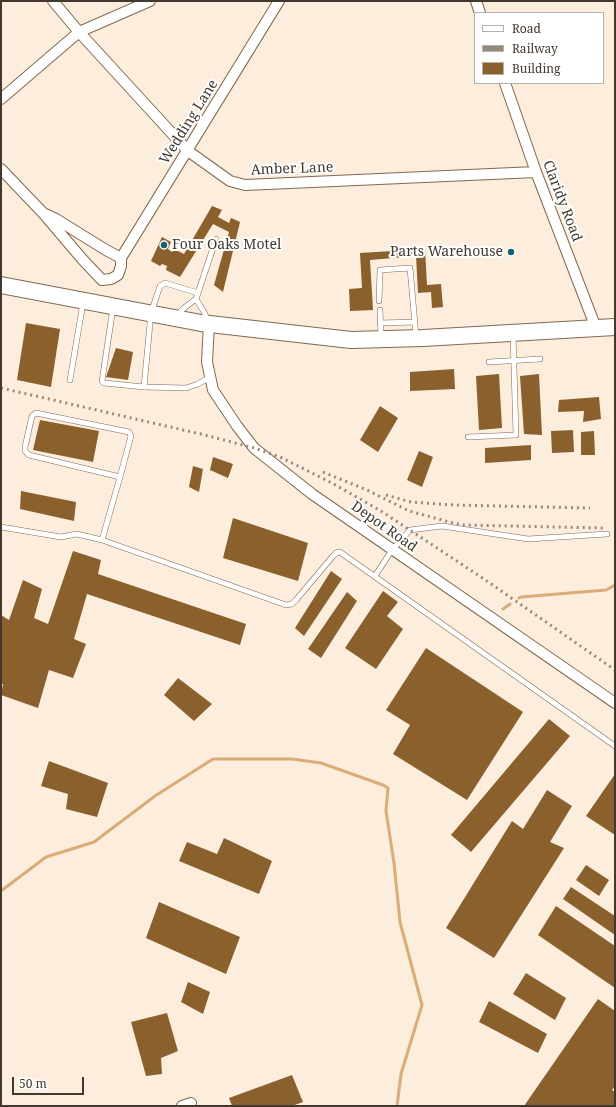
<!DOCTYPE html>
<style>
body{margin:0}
#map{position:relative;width:616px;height:1107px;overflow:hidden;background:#fdeddc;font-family:"Noto Serif",serif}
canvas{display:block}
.frame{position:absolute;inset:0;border:2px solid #42382d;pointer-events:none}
.legend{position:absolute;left:474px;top:12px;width:130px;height:72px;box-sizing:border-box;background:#fff;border:1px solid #b3afab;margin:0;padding:5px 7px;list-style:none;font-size:12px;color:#42382d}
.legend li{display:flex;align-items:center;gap:8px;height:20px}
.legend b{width:20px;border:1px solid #b3afab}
.scale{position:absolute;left:12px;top:1077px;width:72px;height:18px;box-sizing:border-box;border:2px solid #42382d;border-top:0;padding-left:5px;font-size:12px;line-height:14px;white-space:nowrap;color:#42382d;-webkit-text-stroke:3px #fff;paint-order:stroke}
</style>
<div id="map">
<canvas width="616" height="1107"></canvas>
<div class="frame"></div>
<ul class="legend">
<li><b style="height:5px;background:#fff"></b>Road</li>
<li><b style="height:5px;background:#95897b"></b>Railway</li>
<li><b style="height:11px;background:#8a602d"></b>Building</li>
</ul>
<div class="scale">50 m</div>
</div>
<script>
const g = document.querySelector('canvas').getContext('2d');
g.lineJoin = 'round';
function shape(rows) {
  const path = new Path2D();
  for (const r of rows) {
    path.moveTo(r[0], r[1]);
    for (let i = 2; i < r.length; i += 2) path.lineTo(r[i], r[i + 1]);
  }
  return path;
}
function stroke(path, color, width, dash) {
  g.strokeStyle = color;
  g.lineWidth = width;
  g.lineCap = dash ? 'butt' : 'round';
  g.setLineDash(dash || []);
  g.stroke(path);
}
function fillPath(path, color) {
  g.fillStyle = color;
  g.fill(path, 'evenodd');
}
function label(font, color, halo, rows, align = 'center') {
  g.font = font + ' "Noto Serif",serif';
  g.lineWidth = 4;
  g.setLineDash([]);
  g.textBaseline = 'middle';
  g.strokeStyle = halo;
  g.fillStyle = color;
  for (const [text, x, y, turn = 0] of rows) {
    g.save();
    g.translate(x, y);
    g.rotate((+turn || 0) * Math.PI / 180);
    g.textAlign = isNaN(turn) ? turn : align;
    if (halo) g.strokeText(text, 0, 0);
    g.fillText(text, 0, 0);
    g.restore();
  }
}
stroke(shape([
 [519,598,521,597,606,590,615,585],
 [503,609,510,604],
 [1,891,46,857,94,842,155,796,213,759,292,759,321,763,383,785,388,788,386,811,394,863,400,922,422,1005,401,1074,397,1106]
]), '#daac78', 3);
fillPath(shape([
 [212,206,222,210,218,217,229,223,231,218,240,222,223,292,214,285,229,232,213,224,180,277,166,270,167,266,162,264,160,266,151,261,162,237,171,242,168,249,172,252,174,249,184,254],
 [425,249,427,285,441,284,443,307,432,308,431,292,418,293,416,256,370,260,373,310,350,311,349,289,362,288,360,253],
 [26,323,60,329,51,387,17,380],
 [116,348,133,352,128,380,106,377],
 [454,369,455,389,410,391,410,372],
 [499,374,502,428,479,430,476,376],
 [539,374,542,435,524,434,520,376],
 [599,397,601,419,583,422,584,411,558,412,559,400],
 [380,406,398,418,378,452,360,440],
 [40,420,99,431,93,462,33,450],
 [573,430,574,452,552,453,551,431],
 [594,431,595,455,581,455,581,432],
 [531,445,531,460,485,463,485,448],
 [419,451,433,457,422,487,407,480],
 [213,457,233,464,228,478,210,470],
 [193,466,203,469,199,492,189,487],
 [21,491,76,502,74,521,20,509],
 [233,518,308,543,298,581,223,558],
 [73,551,101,560,98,574,246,624,240,645,87,594,74,639,86,644,73,678,49,670,38,708,1,695,3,684,1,684,1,615,9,620,23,580,42,589,34,618,48,624],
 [331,571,342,579,304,636,295,628],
 [383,591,398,602,387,616,403,629,376,669,345,648],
 [347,592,357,601,321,658,308,649],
 [426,648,523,712,467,800,393,754,410,725,386,710],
 [178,678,212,704,194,721,164,695],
 [549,719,570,736,471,852,451,835],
 [49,761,108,783,97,817,66,809,68,794,41,786],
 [615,774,615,835,586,816],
 [547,790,572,806,550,842,564,848,494,958,446,928,512,821,523,829],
 [224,838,272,861,259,894,179,861,187,842,217,854],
 [586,865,609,880,599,896,576,880],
 [571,887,615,916,615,935,563,899],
 [159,902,240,937,226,974,146,938],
 [556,906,615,946,615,988,538,935],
 [526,973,566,998,555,1020,513,994],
 [188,982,210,992,203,1014,181,1002],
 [598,999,615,1011,615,1086,612,1090,615,1092,615,1106,524,1106],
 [489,1001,547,1034,538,1053,479,1022],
 [167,1013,178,1051,161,1058,162,1074,146,1076,131,1022],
 [292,1075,303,1102,292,1106,232,1106,229,1098]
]), '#8a602d');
const service = shape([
 [198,293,165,283,160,286,151,313,144,387,186,388,198,384,210,377],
 [379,301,380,270,410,268,416,336],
 [113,308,102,381,104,383,144,387],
 [380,310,381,337],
 [177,315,184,308,196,299],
 [208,321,204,312,196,299,216,239],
 [380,323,415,322],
 [489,362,540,359],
 [70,380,83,303],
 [468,437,516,435,513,334],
 [1,527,61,537,77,534,102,540,120,477,131,436,129,432,36,413,32,416,25,447,25,451,29,455,120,477],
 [102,540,286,605,292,604,296,600,333,556,336,553,340,552,615,746],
 [375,576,392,550,410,530,442,526,528,539,607,534]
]);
const minor = shape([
 [53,1,79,32,188,151,230,181,245,185,536,172],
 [476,1,480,13],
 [505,83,536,172,596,328],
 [1,99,79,32,150,1],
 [1,169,43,213,83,260,102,280,111,279,118,275,121,266,121,258,106,250,56,219,43,213],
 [121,258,279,1],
 [209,324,207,362,213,390,237,426,254,448,312,494,615,703],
 [182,1106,191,1103]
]);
const primary = shape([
 [1,285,201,323,351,340,423,338,615,327]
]);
stroke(service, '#806950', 6);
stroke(minor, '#806950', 12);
stroke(primary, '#806950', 18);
stroke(service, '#fff', 5);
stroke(minor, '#fff', 10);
stroke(primary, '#fff', 16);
stroke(shape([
 [1,388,205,435,254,448,280,457,332,483,381,511,484,579,615,670],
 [323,472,367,490,409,511,453,523,464,525,605,528],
 [386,495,411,502,453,505,590,508]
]), '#95897b', 3, [2, 4]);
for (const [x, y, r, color] of [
 [164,245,4,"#1a5f71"],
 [511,252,4,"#1a5f71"]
]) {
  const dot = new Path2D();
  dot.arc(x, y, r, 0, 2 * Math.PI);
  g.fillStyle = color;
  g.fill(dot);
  stroke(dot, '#fff', 1.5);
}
label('14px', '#42382d', '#fff', [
 ["Wedding Lane",189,122,-58],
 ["Amber Lane",292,169,-2],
 ["Claridy Road",562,201,69],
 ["Depot Road",384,527,35]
]);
label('14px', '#42382d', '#fff', [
 ["Four Oaks Motel",172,245],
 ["Parts Warehouse",503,252,"right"]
], 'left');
</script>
